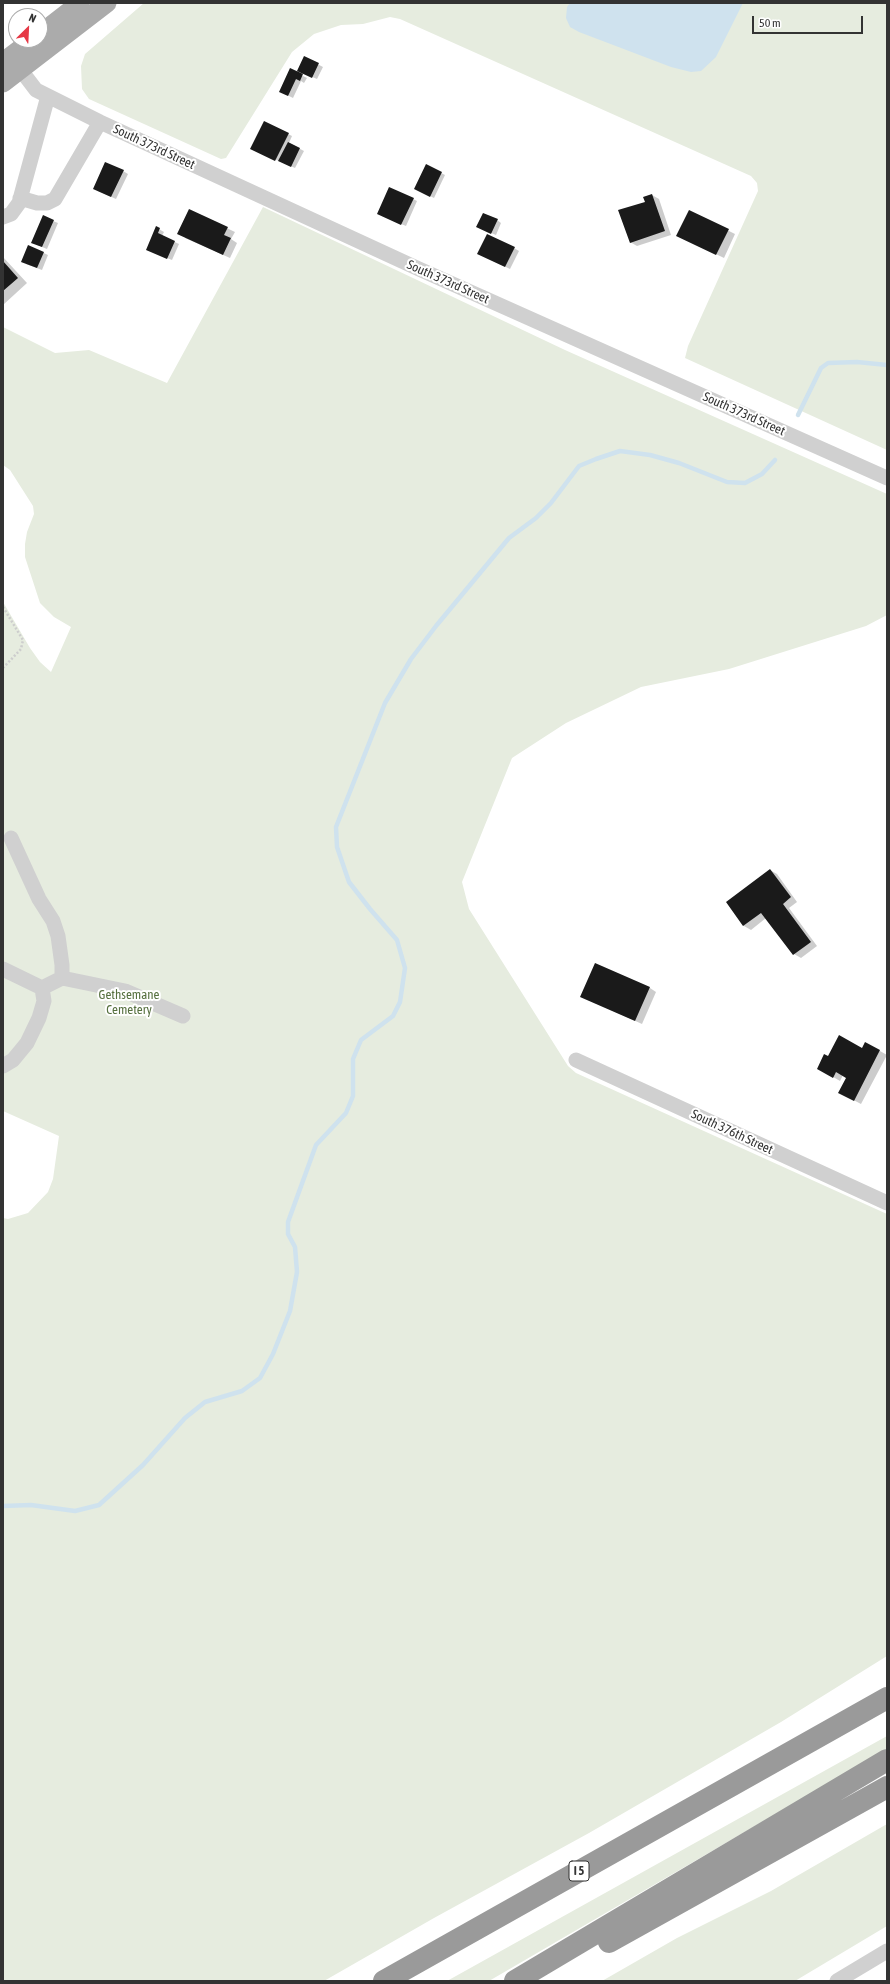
<!DOCTYPE html>
<style>
body{margin:0}
#map{position:relative;width:890px;height:1984px;overflow:hidden;background:#fff;font-family:"Asap Condensed",sans-serif}
canvas{display:block}
.frame{position:absolute;inset:0;border:4px solid #333;pointer-events:none}
.north{position:absolute;left:8px;top:8px;width:40px;height:40px;box-sizing:border-box;background:#fff;border:1px solid #adadad;border-radius:50%;rotate:24deg;font-size:11px;font-weight:700;line-height:16px;text-align:center;color:#333}
.north::after{content:'';display:block;margin:auto;width:14px;height:18px;background:#e63946;clip-path:polygon(50% 0,100% 100%,50% 72%,0 100%)}
.scale{position:absolute;left:752px;top:16px;width:111px;height:18px;box-sizing:border-box;border:2px solid #333;border-top:0;padding-left:5px;font-size:12px;line-height:14px;white-space:nowrap;color:#333;-webkit-text-stroke:3px #fff;paint-order:stroke}
</style>
<div id="map">
<canvas width="890" height="1984"></canvas>
<div class="frame"></div>
<div class="north">N</div>
<div class="scale">50 m</div>
</div>
<script>
const g = document.querySelector('canvas').getContext('2d');
g.lineJoin = 'round';
function fillPath(path, color) {
  g.fillStyle = color;
  g.fill(path, 'evenodd');
}
function shape(rows) {
  const path = new Path2D();
  for (const r of rows) {
    path.moveTo(r[0], r[1]);
    for (let i = 2; i < r.length; i += 2) path.lineTo(r[i], r[i + 1]);
  }
  return path;
}
function stroke(path, color, width, dash) {
  g.strokeStyle = color;
  g.lineWidth = width;
  g.lineCap = dash ? 'butt' : 'round';
  g.setLineDash(dash || []);
  g.stroke(path);
}
function label(font, color, halo, rows, align = 'center') {
  g.font = font + ' "Asap Condensed",sans-serif';
  g.lineWidth = 4;
  g.setLineDash([]);
  g.textBaseline = 'middle';
  g.strokeStyle = halo;
  g.fillStyle = color;
  for (const [text, x, y, turn = 0] of rows) {
    g.save();
    g.translate(x, y);
    g.rotate((+turn || 0) * Math.PI / 180);
    g.textAlign = isNaN(turn) ? turn : align;
    if (halo) g.strokeText(text, 0, 0);
    g.fillText(text, 0, 0);
    g.restore();
  }
}
fillPath(shape([
 [144,3,887,3,887,450,685,358,688,346,758,191,757,183,751,176,400,19,390,17,363,24,341,25,314,34,292,52,226,158,221,159,89,99,82,89,81,66,85,54],
 [263,207,565,350,887,494,887,615,866,626,729,669,641,687,566,723,512,758,462,882,469,909,568,1066,576,1073,887,1214,887,1656,781,1722,589,1833,434,1918,324,1981,3,1981,3,1218,8,1219,28,1213,48,1192,53,1179,59,1136,3,1111,3,602,30,648,40,662,51,672,71,627,54,617,40,603,25,557,25,544,27,532,34,514,33,506,10,470,3,465,3,327,55,353,89,350,167,383],
 [887,1736,887,1749,489,1981,447,1981],
 [887,1824,887,1926,795,1981,602,1981,677,1938,771,1891]
]), '#e6ecdf');
fillPath(shape([
 [570,3,743,3,716,57,701,71,691,72,671,67,579,32,570,27,566,18,567,7]
]), '#cfe2ee');
fillPath(shape([
 [304,57,323,67,317,79,303,73],
 [291,70,307,78,304,83,301,81,293,98,285,94],
 [288,134,292,136,289,143,304,151,295,168,256,151],
 [123,171,128,174,116,199,98,191],
 [441,173,445,175,434,198,420,191],
 [652,195,659,199,671,235,637,246,630,242,646,202],
 [413,199,417,201,406,226,382,216],
 [189,210,235,232,231,239,237,243,230,258,185,238],
 [689,211,735,234,724,258,683,238],
 [497,220,501,223,496,235,482,229],
 [53,221,58,223,47,249,37,245],
 [157,228,164,232,162,236,179,244,172,260,152,252],
 [29,246,48,255,42,270,26,264],
 [514,248,519,251,510,269,483,256],
 [3,257,27,283,3,305],
 [770,870,777,874,797,902,789,908,817,946,801,958,794,954,766,918,751,930,744,926,727,903],
 [650,988,656,992,642,1024,589,1000],
 [866,1043,887,1055,861,1104,840,1093,848,1078,843,1075,840,1081,818,1068,829,1057,862,1049]
]), '#0003');
stroke(shape([
 [798,415,821,368,828,363,857,362,887,365],
 [3,1506,31,1505,75,1511,99,1505,143,1465,185,1418,205,1402,242,1391,260,1378,273,1354,290,1311,297,1272,295,1247,288,1234,288,1222,316,1145,346,1113,353,1096,353,1059,361,1040,393,1016,400,1002,405,968,397,940,370,909,349,882,337,847,336,827,385,703,411,659,436,626,509,538,536,518,551,503,579,466,596,459,620,451,650,455,679,463,727,482,745,483,762,474,775,460]
]), '#cfe2ee', 4.5);
fillPath(shape([
 [304,56,319,63,312,78,297,71],
 [290,68,303,74,300,81,296,79,288,96,279,92],
 [264,121,289,133,275,161,250,149],
 [288,142,300,148,291,167,278,161],
 [105,162,124,170,111,197,93,189],
 [426,164,442,172,430,197,414,189],
 [389,187,414,198,401,225,377,214],
 [652,194,665,231,630,243,618,210,645,202,643,197],
 [189,209,228,227,224,235,231,238,223,255,177,234],
 [689,210,729,229,716,255,676,236],
 [483,213,498,219,491,234,476,227],
 [43,215,54,220,42,247,31,243],
 [156,226,160,228,158,233,175,241,167,259,146,250],
 [487,234,515,247,505,267,477,254],
 [28,245,44,252,37,268,21,262],
 [3,261,18,278,3,291],
 [770,869,791,897,783,904,811,942,793,955,761,913,743,926,726,902],
 [595,963,650,987,635,1021,580,997],
 [839,1035,862,1048,865,1042,880,1050,854,1101,838,1093,846,1078,836,1072,833,1078,817,1069,824,1054,828,1056]
]), '#1a1a1a');
stroke(shape([
 [3,607,23,640,21,649,3,668]
]), '#cdcdcd', 2.5, [2, 2]);
stroke(shape([
 [20,69,36,90,100,122,419,269,887,478],
 [20,198,37,203,47,203,55,199,100,122],
 [3,217,11,214,19,203,48,96],
 [11,838,39,899,53,921,58,936,62,965,62,978,42,988],
 [3,969,42,988,44,1001,39,1018,27,1043,13,1060,3,1066],
 [62,978,125,991,183,1016],
 [576,1060,887,1203],
 [837,1981,887,1951]
]), '#d0d0d0', 15);
stroke(shape([
 [40,34,80,3],
 [3,62,32,40],
 [3,83,107,3]
]), '#ababab', 19);
stroke(shape([
 [609,1942,887,1787],
 [384,1981,887,1698],
 [515,1981,887,1760]
]), '#9a9a9a', 22);
for (const [x, y, w] of [
 [579,1871,20]
]) {
  const box = new Path2D();
  box.roundRect(x - w / 2, y - 10, w, 20, 3);
  g.fillStyle = '#fff';
  g.fill(box);
  stroke(box, '#333', 1);
}
label('bold 12px', '#333', null, [
 ["I 5",579,1871]
]);
label('13px', '#333', '#fff', [
 ["South 373rd Street",154,147,25],
 ["South 373rd Street",448,282,24],
 ["South 373rd Street",744,414,24],
 ["South 376th Street",732,1132,25]
]);
label('13px', '#56703f', '#fff', [
 ["Gethsemane",129,995],
 ["Cemetery",129,1010]
]);
</script>
